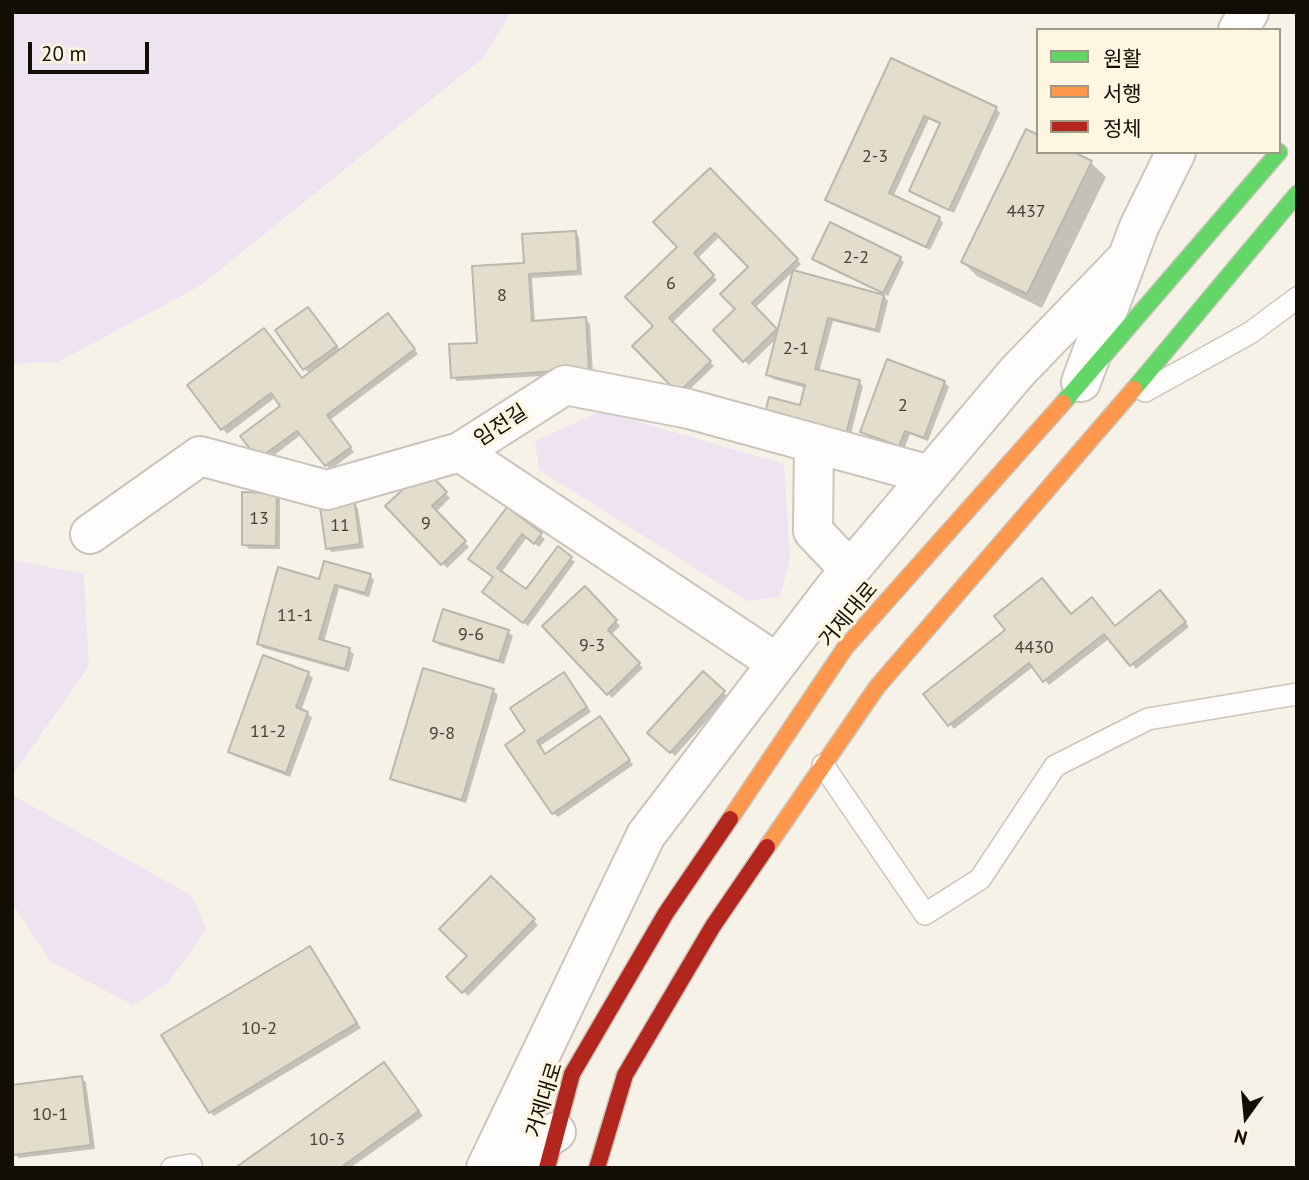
<!DOCTYPE html>
<meta charset="utf-8">
<style>
body{margin:0}
#map{position:relative;width:1309px;height:1180px;overflow:hidden;background:#f7f2e7;font-family:"PT Sans","Noto Sans KR",sans-serif}
canvas{display:block}
.frame{position:absolute;inset:0;border:14px solid #110e05;pointer-events:none}
.legend{position:absolute;left:1036px;top:28px;width:245px;height:126px;box-sizing:border-box;background:#fef6e0;border:2px solid #9f9988;margin:0;padding:9px 12px;list-style:none;font-size:21px;color:#110e05}
.legend li{display:flex;align-items:center;gap:14px;height:35px}
.legend b{width:35px;border:2px solid #9f9988}
.north{position:absolute;left:1211px;top:1082px;width:70px;height:70px;-webkit-text-stroke:5px #fef6e0;paint-order:stroke;rotate:195deg;font-size:19px;font-weight:700;line-height:28px;text-align:center;color:#110e05}
.north::after{content:'';display:block;margin:auto;width:24px;height:32px;background:#110e05;clip-path:polygon(50% 0,100% 100%,50% 72%,0 100%)}
.scale{position:absolute;left:28px;top:42px;width:121px;height:32px;box-sizing:border-box;border:4px solid #110e05;border-top:0;padding-left:9px;font-size:21px;line-height:24px;white-space:nowrap;color:#110e05;-webkit-text-stroke:5px #fef6e0;paint-order:stroke}
</style>
<div id="map">
<canvas width="1309" height="1180"></canvas>
<div class="frame"></div>
<ul class="legend">
<li><b style="height:9px;background:#63d668"></b>원활</li>
<li><b style="height:9px;background:#ff974d"></b>서행</li>
<li><b style="height:9px;background:#b3261e"></b>정체</li>
</ul>
<div class="north">N</div>
<div class="scale">20 m</div>
</div>
<script>
const g = document.querySelector('canvas').getContext('2d');
g.lineJoin = 'round';
function fillPath(path, color) {
  g.fillStyle = color;
  g.fill(path, 'evenodd');
}
function shape(rows) {
  const path = new Path2D();
  for (const r of rows) {
    path.moveTo(r[0], r[1]);
    for (let i = 2; i < r.length; i += 2) path.lineTo(r[i], r[i + 1]);
  }
  return path;
}
function stroke(path, color, width, dash) {
  g.strokeStyle = color;
  g.lineWidth = width;
  g.lineCap = dash ? 'butt' : 'round';
  g.setLineDash(dash || []);
  g.stroke(path);
}
function label(font, color, halo, rows, align = 'center') {
  g.font = font + ' "PT Sans","Noto Sans KR",sans-serif';
  g.lineWidth = 6;
  g.setLineDash([]);
  g.textBaseline = 'middle';
  g.strokeStyle = halo;
  g.fillStyle = color;
  for (const [text, x, y, turn = 0] of rows) {
    g.save();
    g.translate(x, y);
    g.rotate((+turn || 0) * Math.PI / 180);
    g.textAlign = isNaN(turn) ? turn : align;
    if (halo) g.strokeText(text, 0, 0);
    g.fillText(text, 0, 0);
    g.restore();
  }
}
fillPath(shape([
 [12,12,511,12,483,58,200,286,58,362,12,364],
 [601,411,784,464,790,559,780,597,747,601,539,470,535,441],
 [12,560,84,574,89,666,14,773,12,772],
 [12,795,191,895,207,929,167,984,133,1005,51,962,12,903]
]), '#eee4f1');
fillPath(shape([
 [892,60,996,109,1000,113,954,213,916,195,911,190,941,125,929,119,893,197,939,218,943,223,930,250,831,204,827,200],
 [1038,152,1091,163,1106,177,1042,308,977,276,963,262],
 [710,170,801,264,755,308,779,333,884,296,888,301,880,333,833,321,819,372,859,382,863,386,849,442,801,407,806,388,773,379,768,374,778,337,749,365,715,330,737,309,751,267,720,236,697,259,717,280,672,323,714,366,683,396,655,326,679,247],
 [575,232,579,237,582,275,532,278,535,322,585,319,590,324,593,373,457,381,453,377,479,344,525,265],
 [814,258,900,258,904,262,888,296,818,263],
 [308,309,318,319,341,351,392,320,418,354,330,420,354,452,330,470,302,434,264,463,259,458,283,406,276,397,227,434,190,386,303,380,310,374,305,369],
 [944,382,949,387,928,441,910,434,904,449,867,436,862,431],
 [425,472,450,498,436,512,469,547,447,568,388,506],
 [276,494,280,499,280,549,249,549,244,544],
 [354,504,358,509,364,548,332,552,327,548],
 [507,509,545,539,539,547,527,537,501,573,526,592,570,558,575,562,528,626,489,597,495,578],
 [370,576,374,580,369,597,339,588,324,642,349,650,354,654,349,672,263,648,259,643,321,581],
 [585,589,620,626,611,635,643,668,612,698,544,626],
 [1165,596,1189,627,1136,669,1110,638,1049,685,1034,666,954,729,925,694,1071,616,1115,627],
 [508,632,513,636,504,664,439,645,435,640],
 [703,673,728,697,675,756,654,737],
 [308,674,313,678,301,711,307,713,312,718,290,777,235,756,230,752],
 [568,679,591,712,540,746,546,756,604,723,633,765,558,817,553,813,528,731],
 [493,691,498,695,466,803,397,782,392,778],
 [491,879,538,925,468,996,449,977,469,956],
 [310,948,314,952,361,1028,214,1116,210,1112],
 [389,1069,423,1116,350,1168,238,1168],
 [81,1078,86,1082,95,1149,19,1158,15,1154,12,1134,12,1087]
]), '#0003');
const building = shape([
 [891,58,997,107,949,210,909,191,940,123,924,116,889,193,940,217,926,247,825,200,891,58],
 [1026,129,1038,135,1038,152,1074,152,1092,161,1027,294,961,262,1026,129],
 [710,168,798,259,752,303,777,329,743,362,713,330,735,309,720,294,748,267,715,233,694,253,714,275,669,318,711,361,678,393,632,346,653,326,625,297,677,247,653,222,710,168],
 [830,222,901,257,883,293,812,259,830,222],
 [576,231,578,271,529,274,532,321,586,317,589,369,451,378,449,344,477,343,472,266,524,263,522,234,576,231],
 [793,270,884,295,876,330,828,318,815,369,860,380,845,438,764,417,769,397,800,405,805,385,766,375,793,270],
 [308,307,337,346,303,370,275,330,308,307],
 [388,313,415,349,327,415,351,447,325,466,297,431,258,459,240,436,280,406,271,393,221,430,187,385,264,328,302,378,388,313],
 [887,359,945,381,924,438,905,431,899,446,860,432,887,359],
 [425,469,447,492,432,506,466,541,441,565,385,506,425,469],
 [242,492,277,493,276,546,242,545,242,492],
 [355,503,360,544,326,549,320,507,355,503],
 [507,507,542,533,534,544,522,534,497,568,526,589,558,546,572,557,523,623,482,592,493,577,468,559,507,507],
 [324,561,371,574,365,593,335,585,319,639,350,648,345,669,257,644,278,567,319,579,324,561],
 [1042,578,1071,614,1092,597,1115,626,1160,590,1186,622,1130,666,1104,634,1043,682,1029,663,948,726,923,694,1005,630,994,616,1042,578],
 [585,586,617,620,608,630,640,663,607,695,542,626,585,586],
 [443,609,509,630,499,661,433,641,443,609],
 [263,655,309,672,296,707,308,712,286,773,228,752,263,655],
 [423,668,494,689,462,800,390,779,423,668],
 [703,671,725,691,670,753,647,733,703,671],
 [564,672,587,707,537,741,545,754,600,716,630,760,552,814,505,745,525,731,510,708,564,672],
 [491,876,535,919,462,993,446,977,467,956,439,929,491,876],
 [310,946,357,1023,209,1113,161,1035,310,946],
 [384,1062,419,1111,340,1168,235,1168,384,1062],
 [82,1076,91,1145,13,1155,12,1085,82,1076]
]);
fillPath(building, '#e3ddcc');
stroke(building, '#bab7ad', 2);
const lane = shape([
 [1145,391,1250,333,1297,298],
 [823,765,925,914,980,879,1055,766,1148,719,1297,694],
 [172,1168,191,1165]
]);
const street = shape([
 [1238,30,1249,12],
 [1081,382,1139,227,1176,152],
 [814,443,813,531,850,570],
 [460,452,777,663],
 [90,534,200,456,327,490,460,452,565,385,689,409,930,475],
 [486,1168,646,835,833,590,1017,372,1128,257],
 [500,1168,556,1132]
]);
const fast = shape([
 [1134,389,1297,194],
 [1063,403,1279,152]
]);
const slow = shape([
 [730,819,845,648,1063,403],
 [767,847,877,687,1134,389]
]);
const jam = shape([
 [547,1168,572,1074,666,913,730,819],
 [597,1168,625,1075,713,926,767,847]
]);
stroke(lane, '#cac5bc', 24);
stroke(street, '#cac5bc', 42);
stroke(fast, '#cac5bc', 19);
stroke(slow, '#cac5bc', 19);
stroke(jam, '#cac5bc', 19);
stroke(lane, '#fefdfb', 21);
stroke(street, '#fefdfb', 38);
stroke(fast, '#63d668', 16);
stroke(slow, '#ff974d', 16);
stroke(jam, '#b3261e', 16);
label('18px', '#464237', null, [
 ["2-3",875,157],
 ["4437",1026,212],
 ["2-2",856,258],
 ["6",671,284],
 ["8",502,296],
 ["2-1",796,349],
 ["2",903,406],
 ["13",259,519],
 ["9",426,524],
 ["11",340,526],
 ["11-1",295,616],
 ["9-6",471,635],
 ["9-3",592,646],
 ["4430",1034,648],
 ["11-2",268,732],
 ["9-8",442,734],
 ["10-2",259,1029],
 ["10-1",50,1115],
 ["10-3",327,1140]
]);
label('21px', '#110e05', '#fef6e0', [
 ["임전길",501,426,-33],
 ["거제대로",849,615,-50],
 ["거제대로",545,1100,-73]
]);
</script>
